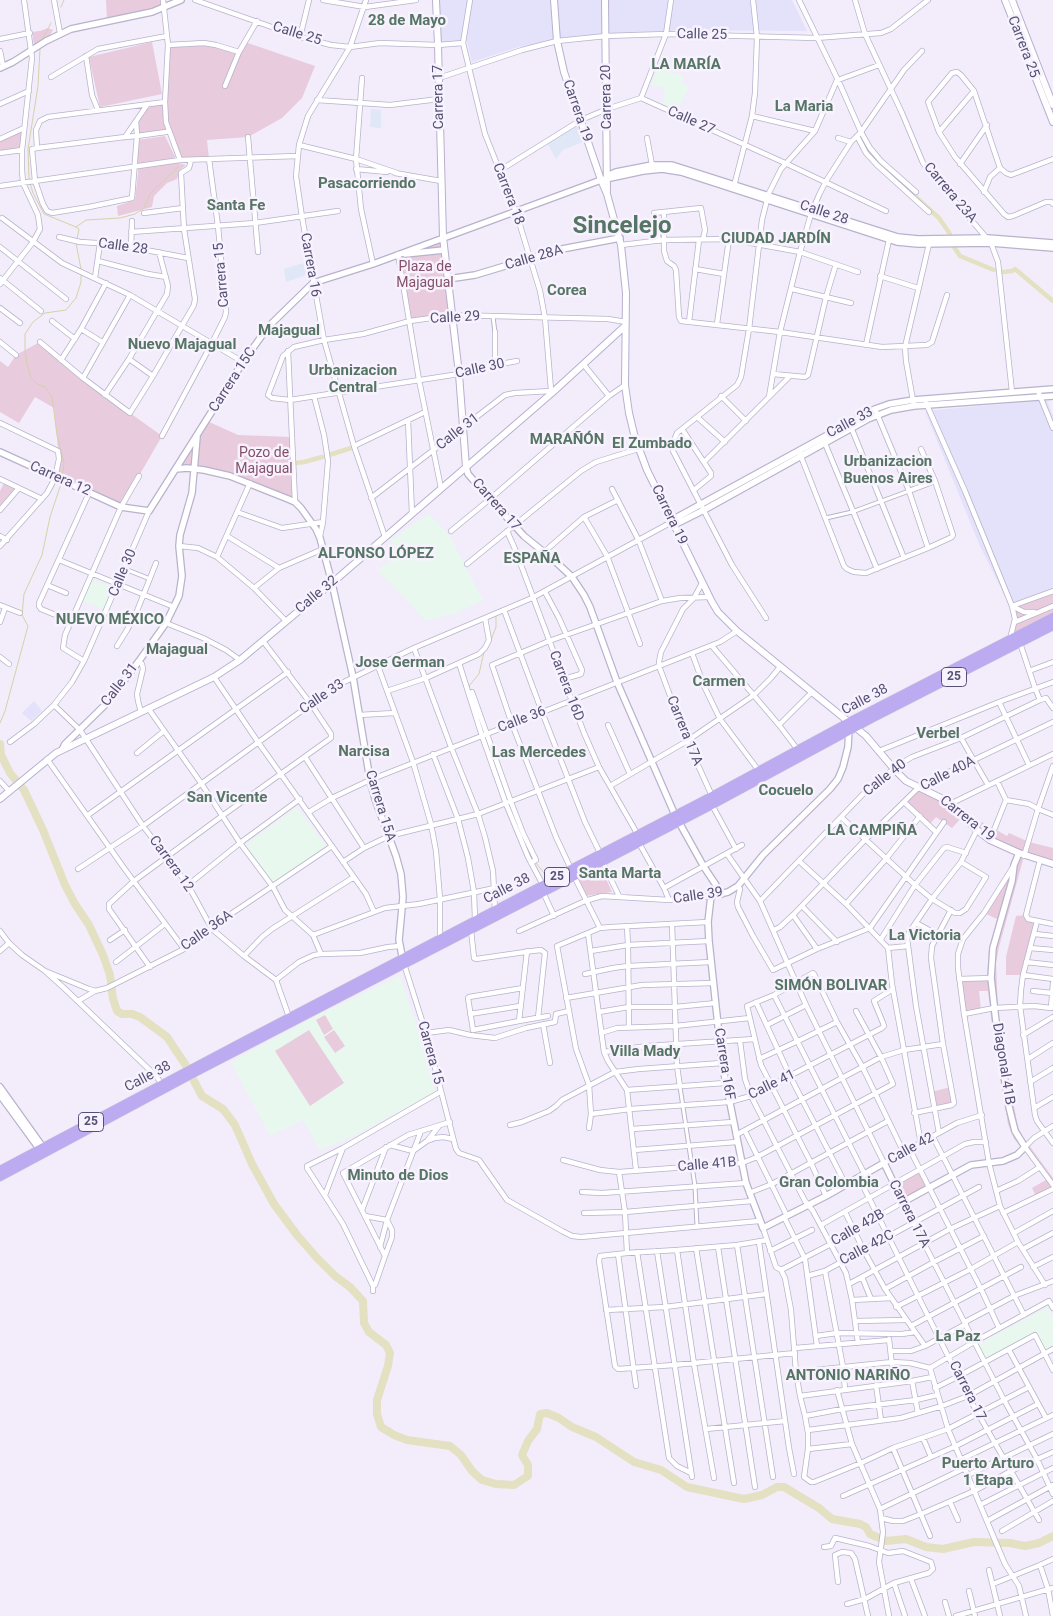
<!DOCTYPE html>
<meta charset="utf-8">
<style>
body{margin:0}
canvas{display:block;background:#f2ecfb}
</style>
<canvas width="1053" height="1616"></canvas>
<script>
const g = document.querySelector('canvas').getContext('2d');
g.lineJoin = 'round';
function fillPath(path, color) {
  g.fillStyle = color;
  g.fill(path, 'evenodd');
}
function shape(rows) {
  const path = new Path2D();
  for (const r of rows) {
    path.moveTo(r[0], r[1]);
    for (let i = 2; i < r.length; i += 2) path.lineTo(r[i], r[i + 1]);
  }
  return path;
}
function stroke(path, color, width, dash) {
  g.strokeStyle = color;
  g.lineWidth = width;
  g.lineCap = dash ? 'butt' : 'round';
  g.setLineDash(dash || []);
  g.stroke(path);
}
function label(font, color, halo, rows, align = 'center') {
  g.font = font + ' Roboto,sans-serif';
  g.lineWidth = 5;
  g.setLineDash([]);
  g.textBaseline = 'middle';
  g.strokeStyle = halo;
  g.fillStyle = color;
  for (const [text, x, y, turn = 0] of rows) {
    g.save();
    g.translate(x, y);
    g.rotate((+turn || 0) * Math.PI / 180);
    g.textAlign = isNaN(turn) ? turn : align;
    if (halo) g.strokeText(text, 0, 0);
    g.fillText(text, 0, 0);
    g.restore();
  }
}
fillPath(shape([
 [439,0,792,0,807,31,681,30,606,34,557,39,518,47,472,62,467,41,439,42],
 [1047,400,1053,416,1053,594,1012,610,979,544,925,411],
 [34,701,42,711,31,721,22,713]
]), '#e4e1fa');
fillPath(shape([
 [657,68,683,76,683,84,689,86,677,113,663,106,665,101,663,100,665,95,663,93,665,88,651,85],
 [429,513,449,535,483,600,456,613,426,621,378,570,399,554,390,540],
 [93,580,114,587,104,610,82,601],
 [297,807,326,846,274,884,246,845],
 [400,976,422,1042,436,1094,409,1106,352,1137,320,1150,303,1120,270,1136,231,1062,310,1019],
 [1048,1307,1053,1317,1053,1348,1045,1352,1035,1335,986,1360,978,1344]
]), '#e8f8ef');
fillPath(shape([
 [371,109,381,110,381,128,370,127],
 [578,126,583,142,563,150,556,159,547,143],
 [306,262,309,274,286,282,284,269]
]), '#e0e8f8');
fillPath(shape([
 [106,0,163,0,164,8,107,21],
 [48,28,53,30,48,38,34,45,32,32,40,31],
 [152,42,162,94,100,107,89,57],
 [245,42,315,66,302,98,282,118,248,137,207,140,209,159,180,160,166,126,166,132,137,136,136,121,147,105,165,102,168,45,204,43,239,52],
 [24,128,22,150,0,153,0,140],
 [165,136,178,163,186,165,180,170,177,179,167,183,154,196,152,207,118,216,117,206,135,200,138,173,138,140],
 [443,237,453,315,410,321,398,254],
 [40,342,105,395,162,436,121,507,55,478,59,459,54,408,35,397,19,423,0,412,0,361,8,367,16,355],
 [207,421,238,435,291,437,294,503,230,476,176,469],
 [5,481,19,488,0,510,0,491],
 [1053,591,1053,617,1010,639,1015,622,1012,606],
 [919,787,941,798,962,817,952,828,936,817,929,825,904,802],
 [982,822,1007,836,1009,833,1029,842,1053,848,1053,864,1024,856,999,947,996,963,998,1011,1006,1065,1018,1127,1023,1137,1053,1178,1053,1190,1037,1198,1032,1188,1046,1180,1028,1154,1014,1139,1008,1124,994,1042,988,991,979,991,981,1011,964,1014,959,979,987,978,989,948,997,919,984,913,1018,854,977,830],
 [601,868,612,892,585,896,579,878],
 [1026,915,1037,921,1023,975,1006,975,1006,957,1016,916],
 [325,1015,333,1029,324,1035,316,1020],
 [309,1030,344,1083,310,1106,275,1051],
 [334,1030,345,1046,335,1053,324,1037],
 [951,1087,954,1103,934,1109,931,1092],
 [919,1170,928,1188,903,1202,894,1184]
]), '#e8cbdd');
stroke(shape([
 [61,7,64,0],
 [41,42,51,23],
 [29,179,28,149,38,86,40,49],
 [30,183,33,193,44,214,76,227,79,229,77,239],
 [76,227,86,220,120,218,135,214,144,208,150,194,178,167],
 [76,243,81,269],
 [62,477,64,463,57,435,52,397,45,387,37,384,31,378,27,364,25,349,25,334,33,322,45,313,66,310,76,298,81,282,81,273],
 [491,640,496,627,496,615],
 [470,691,469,686,479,674,484,652],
 [0,723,5,711,28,626,22,615,24,594,42,555,50,517,61,484],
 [485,738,507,798],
 [509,805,514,816],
 [536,863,548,878]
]), '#d4d2a9', 1);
stroke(shape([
 [865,147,887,171,939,218,950,234],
 [954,247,960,256,994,270],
 [1003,272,1012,271,1015,269,1053,301],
 [329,455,351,448],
 [295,463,304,462,322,457]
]), '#e3e1c2', 4.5);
stroke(shape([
 [0,744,1,755,10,773,24,790,43,830,65,885,75,904,89,925,103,955,110,975,113,999,117,1011,122,1014,132,1014,140,1017,167,1037,185,1064,202,1096,223,1109,235,1125,252,1164,274,1204,297,1235,317,1258,335,1276,350,1287,363,1301,364,1323,369,1332,386,1345,390,1353,388,1366,377,1400,377,1414,381,1427,394,1435,407,1440,450,1446,461,1455,472,1471,482,1480,496,1484,514,1485,528,1476,528,1465,522,1455,528,1441,537,1429,540,1414,547,1413,559,1418,572,1427,596,1437,634,1462,661,1470,687,1487,744,1499,762,1495,777,1487,784,1487,819,1508,832,1519,860,1524,866,1527,870,1534,886,1541,906,1539,926,1547,943,1549,974,1542,1010,1543,1025,1546,1039,1543,1053,1536]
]), '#e3e1c2', 8);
const pedestrian = shape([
 [493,317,495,332],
 [826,518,852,512,909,491],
 [125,569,150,579],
 [680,1087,695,1186,697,1226]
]);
const minor = shape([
 [54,0,60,33],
 [163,0,168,45,165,102,166,122,180,160],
 [195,0,300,37,331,45,350,47,380,43,438,45,463,43],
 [323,0,365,7,416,0],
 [366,0,350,47,308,116,299,145,296,176,302,217,324,340,354,446,385,537],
 [470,0,463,43,485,134,516,212,540,291,545,318,551,390],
 [799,0,838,80,861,132,870,148,881,161,916,192],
 [855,0,865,34,902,113,923,163,934,177,991,243,998,262,1012,392],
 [300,37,309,0],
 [0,39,30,33],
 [168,45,204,43,216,45,239,52],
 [0,51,3,66],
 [86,56,92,95,98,110],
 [51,77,98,49,167,36],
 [362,78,356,159,361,209,373,264],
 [439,78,522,50,557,41,606,36,666,34,816,38,881,33,891,29,928,0],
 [838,80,879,65],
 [225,86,239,52,257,21],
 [641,98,666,34,671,0],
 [317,100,390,105,439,99],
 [0,104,29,91],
 [752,116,815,131],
 [136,121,137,136,132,198,89,207,52,213,47,211,43,204,35,181,32,149,37,148,125,137,137,136,166,132,168,131],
 [939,132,974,91],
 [857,136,866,153,877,165,929,212],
 [125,137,147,105],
 [248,137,258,252],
 [647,138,652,165],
 [838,138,851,142],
 [0,139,24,128],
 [299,145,356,159,397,173],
 [37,148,36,130,40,121,48,117,165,102],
 [0,153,22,150],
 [1053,159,1011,175,1006,173,1000,168,974,91,961,75,957,72,952,73,928,102,939,132,955,157,1004,214,1008,217,1013,216,1046,202,1051,202,1053,204],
 [960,164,987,125],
 [356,169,387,172],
 [499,171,581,120,607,109,641,98,785,163,886,211],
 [395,173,441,181],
 [0,186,180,160,297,156],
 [734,186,752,116,755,93,757,37,753,0],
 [984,192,990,177,1000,168],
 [768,195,781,169,815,131,837,80],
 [664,212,664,251,667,261,674,266,676,270,679,317,681,321,780,332,882,347,927,345,932,342,947,295],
 [144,213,183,208],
 [2,218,62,263,130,295,243,362],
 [131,232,255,223,338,211],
 [59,237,80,242,114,244,188,258],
 [659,241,654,213,701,208,705,230,703,239],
 [621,245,663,240,729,239,800,252,858,272],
 [0,247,66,299],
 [131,247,132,221],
 [398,254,419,380,441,488],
 [98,261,148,274,166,277],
 [695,269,724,274],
 [880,276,918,288],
 [0,278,41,311],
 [95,278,100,243],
 [0,284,33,242,40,229,38,215,23,183,22,170,22,150,32,58,24,0],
 [792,289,851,303],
 [0,308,20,323],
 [52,321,75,339],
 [689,322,699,240],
 [717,324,729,239],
 [81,329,102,342],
 [495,332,495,365],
 [0,342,16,355],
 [40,342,83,378,130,413,153,376,194,305,195,299,184,229,181,173,189,168,191,160],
 [866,345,889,240],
 [288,351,295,502],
 [129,359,153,376],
 [61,360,81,329,106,283],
 [517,361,495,365,459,374,290,400,272,398,268,395,283,356,294,347,324,340,363,334,410,321,453,315,608,319,626,322],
 [584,365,609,396],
 [773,374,805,377,808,375,826,297,836,264],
 [83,378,130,295],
 [1038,391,1053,428],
 [105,395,129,359,167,294,168,286,159,252],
 [314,396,324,435,328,461,323,522,320,536],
 [721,396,746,421],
 [769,397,780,332,800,252,811,214,819,195,826,181,851,142,861,132,904,70,922,51],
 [926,403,965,491,1012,606,1015,619,1010,639],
 [914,406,906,361,905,347,929,244],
 [875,409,909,491,928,548],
 [697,417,725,442],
 [408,420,412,514],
 [0,423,58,451,59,459,55,478,47,493,0,546],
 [851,427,904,558],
 [682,429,711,473,711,476,694,490],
 [162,436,212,343,225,317,226,312,218,226,209,159],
 [824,441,877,569],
 [354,446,425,412],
 [800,454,844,566,847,569,854,572,866,573,928,548,952,537,953,535,935,481,921,449],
 [705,461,790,376],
 [0,479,42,499],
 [612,489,638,539,662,601],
 [909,491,935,481],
 [371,498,505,395,515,393,551,391],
 [0,510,19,488],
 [237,512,282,528,323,522],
 [584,517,607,556,640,644],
 [451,531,490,499,609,396,625,385],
 [507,531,515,549,584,733,599,767,638,835],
 [0,536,7,540],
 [227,536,279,568],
 [179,546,198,548,217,557,254,588,286,621],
 [544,552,584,517,618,500],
 [217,557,250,483],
 [59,560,174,607],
 [467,564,581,471,596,462,638,449],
 [702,583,694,598,683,609,679,617,661,652,659,662,659,666,687,741,712,796],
 [47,585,66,593],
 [254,588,279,568,323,549],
 [545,592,559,618,582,670,581,674,564,679],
 [0,605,20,613],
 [1012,606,1053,591],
 [1012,606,1024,612,1034,612],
 [504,610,542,712,585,822,600,853],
 [766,618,732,565,673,451,672,445,677,433,737,385,741,377,749,329,762,220,767,200],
 [70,621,41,609,39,606,39,603,89,493],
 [0,622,5,608],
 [1015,622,1053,606],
 [166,623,203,638,226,650,240,660],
 [1020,643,1035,688,1040,700,1046,698,1053,708],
 [117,646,127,630,137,611,156,563],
 [712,646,779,725,798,750],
 [414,648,451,747,478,814,485,837,493,871,495,910],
 [692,653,704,686,720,719,759,771],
 [0,657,9,664],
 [84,661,63,648,65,635,121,507,139,476],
 [139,661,142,664,143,669,137,694,138,701,141,712],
 [459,663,482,736,506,804,528,857,543,885],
 [378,666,413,762,431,824,436,851,440,899,440,939],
 [1029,671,1053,662],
 [214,677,258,742,366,894,374,912],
 [387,691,426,678,479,654,485,648,489,640,485,618],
 [472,692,511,802,523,833,536,860,531,863],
 [999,702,1029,765],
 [54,705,80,730,143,826,188,885,212,929,244,956,276,980,289,1017],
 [148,708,201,783,240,843,273,887,285,910,313,935,321,954],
 [359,715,395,713],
 [608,725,630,774],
 [779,725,812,692],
 [961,738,988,785],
 [10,742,34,724,54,705,72,682,84,661,149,511],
 [879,751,999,702,1053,682],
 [137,753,164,731],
 [433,754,458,819,468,858,474,892,475,920],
 [305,757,364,848],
 [47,759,124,868,184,949],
 [0,781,9,791],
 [997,781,1006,800,1029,804,1038,809,1053,815],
 [610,786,687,741,754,695,771,678,780,667],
 [904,802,936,832],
 [950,804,1053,754],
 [712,805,736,849],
 [309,812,332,798,370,780,720,642,737,631],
 [88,815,288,672],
 [841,817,915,885,932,899,955,913,960,913,966,909,986,877,961,862],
 [990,840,1006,800],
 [639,843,664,888,669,900],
 [727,854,760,901,806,1005,884,1163,957,1123,982,1115],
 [1024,856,1038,809,1053,766],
 [1040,860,1026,915,1028,919,1053,924],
 [602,861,619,896],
 [799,861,846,904,888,948],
 [343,862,364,848,389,836,478,814,599,767],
 [1013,867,984,913,963,939,958,954,958,968,964,1014,989,1163,1000,1206,1018,1242,1045,1285],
 [78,869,143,826,311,704,344,682,414,648,532,598,668,524,672,520],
 [571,869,556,837,512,724,492,665,549,641,662,601,680,598,709,597],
 [574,876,600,928],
 [188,885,240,843,300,799],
 [664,888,742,845],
 [740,889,737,902,738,907,753,936,773,970,817,949,870,928,944,822],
 [543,892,554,916],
 [760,901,866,791,900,764,912,757,961,738,1040,700],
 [846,904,886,859,920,816],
 [802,906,837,942],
 [793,915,817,949],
 [1037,921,1023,975,1021,990,1020,1006,1035,1115,1037,1121,1053,1143],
 [916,923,938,935],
 [672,924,677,1066,680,1087],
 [627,926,628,945,629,1027],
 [471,930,474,958,476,959,532,951,541,950,545,953,538,1018],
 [774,930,780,927,793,915,865,840,916,790,928,782,1053,722],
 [0,931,9,943,22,955,45,971,64,988,156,1076,163,1086],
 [519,931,585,901,602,896,669,900,711,896],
 [588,933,604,1052,608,1061,627,1090,636,1170],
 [1035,934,1053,936],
 [313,935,385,908,419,904,495,888],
 [881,939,915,885,944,848,947,847,966,853],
 [110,940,125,930],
 [888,948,892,984,921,1144],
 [888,948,908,946],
 [1030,948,1053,950],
 [0,951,9,943],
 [527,951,519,1021,548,1016],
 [591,951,628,945,709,941],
 [244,956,262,937,272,929,354,877],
 [116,962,165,924],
 [1026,962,1053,965],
 [404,964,426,1033,456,1149,459,1153,479,1160,507,1200,562,1231,572,1236,581,1237,759,1221],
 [150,967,109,909,109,904,134,881,222,816,331,738,331,734,311,704,263,641],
 [45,971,89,989,95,991,107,988,184,949,204,936,219,922,332,846],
 [585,974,613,968,628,966,711,962],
 [1023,975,1053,979],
 [959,979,991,978],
 [276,980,299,962,314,955,321,954,360,953,388,947,400,946],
 [1033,991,1052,993],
 [774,995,865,1175],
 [566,998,642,985,714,983],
 [78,1001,95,991],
 [756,1002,790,1076,846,1185],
 [1051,1008,1053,983],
 [599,1012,629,1007,675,1007,716,1003],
 [470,1014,520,1006],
 [964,1014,994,1008,1034,1006,1051,1008],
 [519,1021,473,1030,468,998,469,997,523,988],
 [543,1024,550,1063],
 [767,1025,806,1005],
 [426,1033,449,1030,470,1035,495,1038,526,1028,555,1022,556,1014,569,1011],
 [601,1033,617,1028,675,1026,750,1018],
 [1023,1035,1053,1017],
 [740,1041,745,1079,751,1096,805,1201,813,1211,846,1273,852,1300,858,1343],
 [604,1052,647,1046,755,1039],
 [759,1059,798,1041,837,1022],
 [1028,1059,1053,1043],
 [1030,1082,1053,1068],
 [627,1090,725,1083],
 [1034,1108,1053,1097],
 [914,1113,952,1105,954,1103,943,1044,931,958,932,946,951,910],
 [591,1114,630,1109,729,1102,751,1096,882,1028,884,1026,883,1023,874,1001,893,989],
 [510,1125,522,1122,549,1111,556,1106,562,1100,615,1072,639,1069,722,1063],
 [1053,1126,1034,1138,1025,1147,1053,1185],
 [589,1128,591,1114,589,1085,576,1049,557,946,600,928,611,927,708,922],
 [632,1129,733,1122],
 [745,1131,787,1216],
 [939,1133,916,1006,907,938,908,934,932,899,961,862,977,830],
 [736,1135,881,1057,904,1050,943,1044],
 [933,1137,1024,1315],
 [428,1140,439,1126],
 [390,1145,413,1151,427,1141,435,1138,443,1137,453,1139],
 [634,1150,737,1142],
 [910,1150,981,1289,999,1328],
 [563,1160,600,1170,619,1172,742,1163,757,1157,893,1084,881,1057,856,1011],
 [619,1172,625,1212,627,1253],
 [859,1178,968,1396,1039,1520],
 [996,1191,1018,1181,1040,1167],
 [582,1192,602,1193,746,1183],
 [749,1193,772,1184,888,1121],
 [325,1195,343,1148],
 [826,1196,811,1163,761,1065,747,1006,774,995,813,973,814,974,837,1022,862,1066,904,1153],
 [362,1210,386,1147],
 [845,1212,863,1249,885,1289,925,1346],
 [584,1213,625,1212,752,1201],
 [1003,1213,1053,1189],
 [365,1216,387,1220,392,1230,392,1237,385,1256,375,1285,373,1286],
 [784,1217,805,1259,817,1346],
 [821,1225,965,1144,974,1142,986,1142],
 [763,1228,776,1267,781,1270,785,1278,791,1310,796,1372,800,1396,805,1416,808,1433,808,1449,804,1477,811,1482,814,1482,861,1463,893,1448,948,1429,1029,1387],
 [1014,1233,1053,1211],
 [767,1240,737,1245,677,1250,627,1253,600,1256,599,1261,615,1366,618,1369,674,1365,795,1353],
 [759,1242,789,1448,794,1474],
 [737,1245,773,1477],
 [380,1247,387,1220,421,1131],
 [718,1247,755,1487],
 [696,1248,734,1483],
 [1023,1249,1053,1233],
 [677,1250,694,1364,714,1478],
 [657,1251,692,1477],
 [770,1251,812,1230],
 [637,1252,669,1458,677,1466,691,1473],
 [618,1254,636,1386],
 [385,1256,343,1173,408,1135,450,1122],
 [1033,1267,1053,1257],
 [781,1270,831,1244,903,1202,1004,1400,1037,1459,1053,1494],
 [825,1271,843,1367,845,1389],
 [807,1276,825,1271,979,1187],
 [862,1277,871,1299],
 [849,1284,950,1229,1000,1206],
 [885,1289,934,1262,984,1236],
 [373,1291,373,1286,343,1224,307,1168,307,1166,343,1148,440,1092],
 [852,1300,891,1298],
 [896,1307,971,1269,1018,1242],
 [606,1310,665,1307,766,1294],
 [856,1321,905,1320],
 [965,1322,1014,1296,1053,1281],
 [911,1326,1021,1267],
 [816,1336,837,1333,902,1334,915,1332],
 [889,1339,894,1383],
 [795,1348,889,1340],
 [1009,1350,1046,1418],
 [891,1351,911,1351,925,1346,966,1324],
 [930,1368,948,1429,1005,1564,1019,1586,1026,1616],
 [796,1372,892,1362,910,1363,930,1368,974,1342,1049,1301,1053,1308],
 [912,1381,918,1413],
 [876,1385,881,1420],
 [935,1388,959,1376,1035,1335,1053,1370],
 [837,1390,852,1444,880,1509,883,1532,879,1562,889,1616],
 [800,1396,912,1381,932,1377],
 [805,1416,842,1409,916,1400,937,1395],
 [706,1429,785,1421],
 [808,1430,901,1418,942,1406,968,1396,1053,1349],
 [923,1438,931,1457],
 [893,1448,930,1536],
 [808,1449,852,1444],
 [962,1459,1053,1415],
 [968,1475,1053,1434],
 [843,1496,956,1446,1038,1404],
 [950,1502,958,1520],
 [980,1505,1053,1468],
 [880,1509,965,1468],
 [881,1518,893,1521,903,1521,921,1514,974,1491,1011,1471,1053,1452],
 [987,1521,1053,1485],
 [1002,1531,1053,1501],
 [824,1547,831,1546,835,1538,869,1546,888,1553,903,1551,931,1562,933,1569,929,1573,894,1583,865,1599,847,1604],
 [1040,1565,1048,1589,1053,1616],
 [989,1570,1000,1616],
 [911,1579,925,1616],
 [838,1582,835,1555,842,1552,851,1553,855,1559,868,1616],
 [894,1583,905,1616],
 [993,1584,1040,1565,1053,1559],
 [969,1591,975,1616],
 [945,1602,949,1616],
 [956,1616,1053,1588]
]);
const tertiary = shape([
 [0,68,13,62,46,41,71,29,152,12,181,0],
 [607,176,616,172,652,165,672,165,898,237,918,239,988,238,1053,243],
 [405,254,444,250],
 [448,279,475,275,562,249,620,238],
 [0,452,121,507,149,511,243,362,268,327,313,283,373,264,601,180,643,171,662,169,681,172,897,242,918,244,991,243,1053,248],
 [466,467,468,474,490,499,524,536,556,562,572,577,584,595,590,607,617,682,675,815,704,867,722,894],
 [176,469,187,468,204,470,230,476,288,499,295,502,301,508,316,529,320,538,332,583,353,677,370,780,375,799,396,856,401,874,403,897,399,940,403,961],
 [672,520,875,409,889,404,913,400,1053,389],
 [674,525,704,510,868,419,891,410,914,406,1053,396],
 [849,728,848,747,843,767,838,779,830,789,763,855,738,886,728,892,711,896,708,922,709,941,722,1063,746,1183,763,1228,826,1196,884,1163,903,1202,971,1165,1003,1161,1017,1155,1025,1147,1015,1131,1009,1107,998,1039,991,978,993,948,1012,881,1014,865,1019,853],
 [63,748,65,744,107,703,139,661,166,623,179,596,182,576,179,546,180,535,192,493,197,437],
 [0,1087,45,1150],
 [0,1095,40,1150]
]);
const secondary = shape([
 [436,0,438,45,443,237,459,374,466,467],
 [554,0,557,41,564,72,601,180,607,194,621,245,626,293,625,385,629,413,635,438,647,470,712,602,718,612,737,631,866,736,894,769,906,781,941,798,950,804,977,830,990,840,1019,853,1053,864],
 [605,0,607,192],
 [1005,0,1053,122],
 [1012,0,1053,105],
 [0,799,56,753,214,677,240,660,332,583,553,392,625,326]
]);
const trunk = shape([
 [0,1170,244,1041,543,885,571,869,712,796,849,722,1053,617],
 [0,1177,196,1072,712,805,871,719,1053,626]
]);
stroke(pedestrian, '#b8b3cc', 5);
stroke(minor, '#b8b3cc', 6);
stroke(tertiary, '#b8b3cc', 8);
stroke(secondary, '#b8b0cf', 8);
stroke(trunk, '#cccbd5', 9);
stroke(pedestrian, '#fff', 3);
stroke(minor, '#fff', 4.5);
stroke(tertiary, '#fff', 5.5);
stroke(secondary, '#fff', 6);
stroke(trunk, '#bcabf0', 8);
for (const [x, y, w] of [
 [954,677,25],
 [557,877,25],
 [91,1122,25]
]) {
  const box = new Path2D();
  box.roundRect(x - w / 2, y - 9.5, w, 19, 4);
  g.fillStyle = '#f7f2fe';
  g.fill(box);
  stroke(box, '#565174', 1);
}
label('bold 12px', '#565174', null, [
 ["25",954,677],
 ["25",557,877],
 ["25",91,1122]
]);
label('14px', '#565174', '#f7f2fe', [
 ["Calle 25",297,34,17],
 ["Calle 25",702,35,1],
 ["Carrera 25",1023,47,69],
 ["Carrera 17",439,97,-91],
 ["Carrera 20",607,97,-91],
 ["Carrera 19",577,111,71],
 ["Calle 27",691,121,24],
 ["Carrera 23A",950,193,50],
 ["Carrera 18",508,194,69],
 ["Calle 28",824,213,18],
 ["Calle 28",123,247,8],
 ["Calle 28A",534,258,-16],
 ["Carrera 16",310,265,80],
 ["Carrera 15",222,275,-95],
 ["Calle 29",455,318,-3],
 ["Calle 30",480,369,-12],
 ["Carrera 15C",233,380,-57],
 ["Calle 33",850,423,-28],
 ["Calle 31",458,432,-38],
 ["Carrera 12",60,479,24],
 ["Carrera 17",496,505,48],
 ["Carrera 19",669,515,64],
 ["Calle 30",123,573,-67],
 ["Calle 32",317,595,-40],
 ["Calle 31",120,685,-52],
 ["Carrera 16D",566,686,69],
 ["Calle 33",322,697,-34],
 ["Calle 38",865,700,-28],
 ["Calle 36",522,720,-21],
 ["Carrera 17A",684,731,68],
 ["Calle 40A",948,774,-27],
 ["Calle 40",885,778,-38],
 ["Carrera 15A",380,806,73],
 ["Carrera 19",967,819,38],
 ["Carrera 12",171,864,54],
 ["Calle 38",507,889,-27],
 ["Calle 39",698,896,-8],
 ["Calle 36A",207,931,-35],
 ["Carrera 15",430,1053,75],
 ["Carrera 16F",724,1064,81],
 ["Diagonal 41B",1003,1064,81],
 ["Calle 38",148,1077,-28],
 ["Calle 41",772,1085,-26],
 ["Calle 42",911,1149,-29],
 ["Calle 41B",707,1165,-5],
 ["Carrera 17A",909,1214,63],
 ["Calle 42B",858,1228,-30],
 ["Calle 42C",867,1248,-28],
 ["Carrera 17",967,1391,63]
]);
label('14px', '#84506a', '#f7f2fe', [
 ["Plaza de",425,267],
 ["Majagual",425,283],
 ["Pozo de",264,453],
 ["Majagual",264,469]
]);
label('bold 15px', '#577564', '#f7f2fe', [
 ["28 de Mayo",407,21],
 ["LA MARÍA",686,65],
 ["La Maria",804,107],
 ["Pasacorriendo",367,184],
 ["Santa Fe",236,206],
 ["CIUDAD JARDÍN",776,239],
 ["Corea",567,291],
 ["Majagual",289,331],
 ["Nuevo Majagual",182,345],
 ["Urbanizacion",353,371],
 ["Central",353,388],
 ["MARAÑÓN",567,440],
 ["El Zumbado",652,444],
 ["Urbanizacion",888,462],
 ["Buenos Aires",888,479],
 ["ALFONSO LÓPEZ",376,554],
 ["ESPAÑA",532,559],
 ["NUEVO MÉXICO",110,620],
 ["Majagual",177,650],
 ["Jose German",400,663],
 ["Carmen",719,682],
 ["Verbel",938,734],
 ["Narcisa",364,752],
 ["Las Mercedes",539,753],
 ["Cocuelo",786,791],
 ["San Vicente",227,798],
 ["LA CAMPIÑA",872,831],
 ["Santa Marta",620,874],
 ["La Victoria",925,936],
 ["SIMÓN BOLIVAR",831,986],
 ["Villa Mady",645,1052],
 ["Minuto de Dios",398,1176],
 ["Gran Colombia",829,1183],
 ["La Paz",958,1337],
 ["ANTONIO NARIÑO",848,1376],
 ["Puerto Arturo",988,1464],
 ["1 Etapa",988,1481]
]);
label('bold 24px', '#577564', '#f7f2fe', [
 ["Sincelejo",622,227]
]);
</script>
